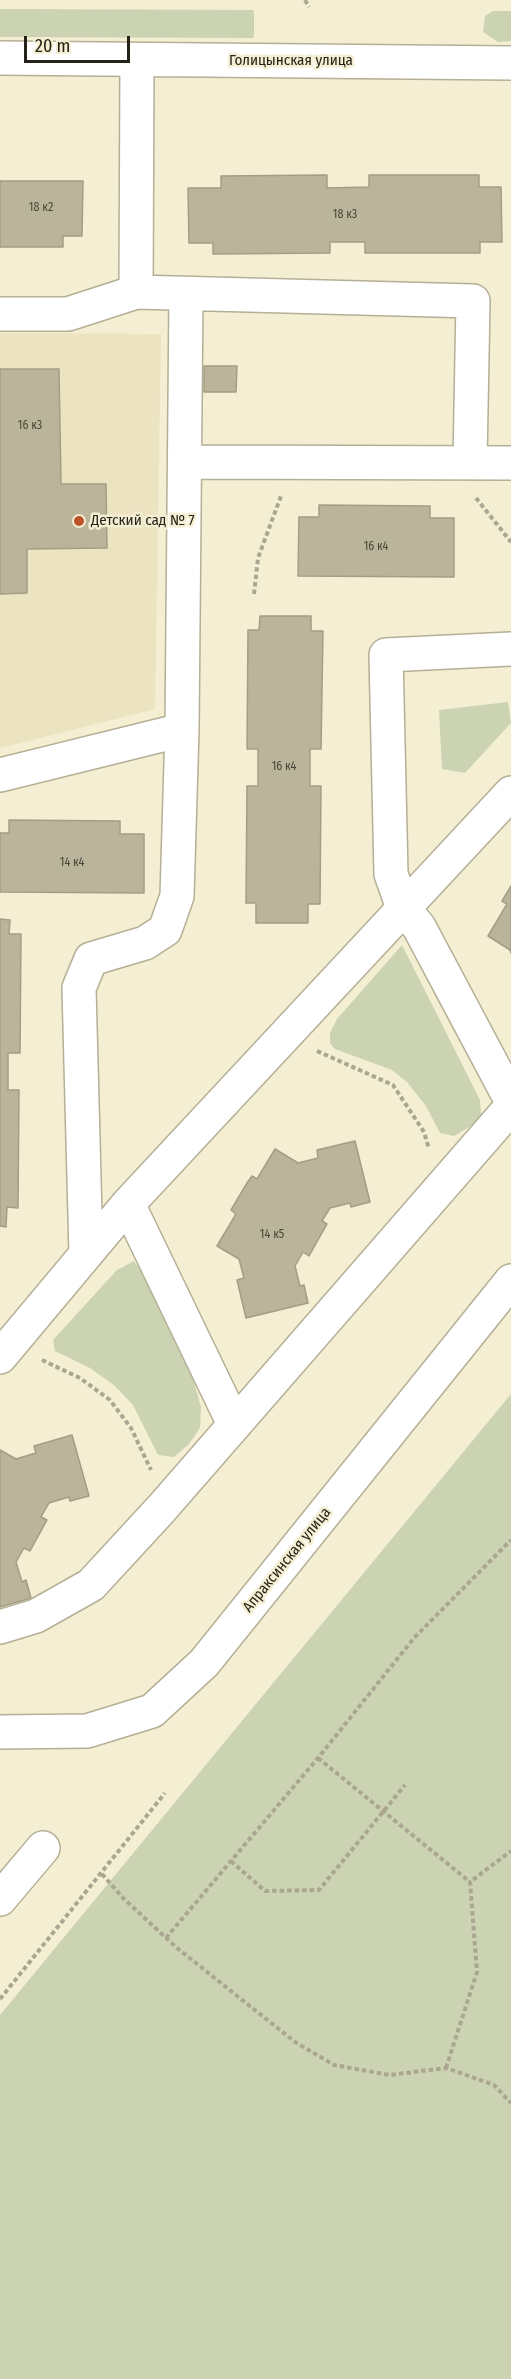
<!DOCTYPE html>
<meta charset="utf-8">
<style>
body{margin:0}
#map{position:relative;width:511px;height:2379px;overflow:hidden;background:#f4eed3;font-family:"Fira Sans Condensed",sans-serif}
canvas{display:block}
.scale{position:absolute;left:24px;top:36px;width:106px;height:27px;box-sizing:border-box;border:3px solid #252319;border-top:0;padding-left:8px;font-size:18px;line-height:21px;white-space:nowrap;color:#252319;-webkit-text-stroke:4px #f4eed3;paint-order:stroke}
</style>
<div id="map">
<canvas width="511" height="2379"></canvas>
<div class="scale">20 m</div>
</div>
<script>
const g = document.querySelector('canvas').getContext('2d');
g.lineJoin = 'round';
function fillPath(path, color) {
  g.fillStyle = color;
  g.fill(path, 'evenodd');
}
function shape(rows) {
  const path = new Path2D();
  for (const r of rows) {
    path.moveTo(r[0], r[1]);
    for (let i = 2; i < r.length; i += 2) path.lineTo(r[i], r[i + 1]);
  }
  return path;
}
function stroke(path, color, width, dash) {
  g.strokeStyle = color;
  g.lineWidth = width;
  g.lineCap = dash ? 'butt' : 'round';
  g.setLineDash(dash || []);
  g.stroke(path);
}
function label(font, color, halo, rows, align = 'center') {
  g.font = font + ' "Fira Sans Condensed",sans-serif';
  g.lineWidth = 5;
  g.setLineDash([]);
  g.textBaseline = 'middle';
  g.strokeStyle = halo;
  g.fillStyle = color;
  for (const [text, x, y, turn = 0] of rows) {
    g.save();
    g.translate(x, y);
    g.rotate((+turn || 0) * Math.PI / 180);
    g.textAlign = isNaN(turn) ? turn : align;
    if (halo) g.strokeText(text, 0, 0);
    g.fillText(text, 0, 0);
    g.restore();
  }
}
fillPath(shape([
 [0,333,161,334,155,709,0,748]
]), '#ece3c1');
fillPath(shape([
 [0,9,254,10,254,38,0,37],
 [493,11,511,11,511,41,498,42,483,32,485,16],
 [508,702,511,723,465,773,442,769,439,710],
 [402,945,480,1100,481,1114,474,1124,454,1136,440,1133,426,1106,407,1082,392,1070,335,1049,330,1043,330,1033,337,1019],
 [134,1261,150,1284,192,1375,201,1407,200,1428,189,1444,174,1457,158,1455,133,1405,115,1386,90,1368,55,1351,53,1340,117,1270],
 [511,1394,511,2379,0,2379,0,2015]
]), '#cbd3b2');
const building = shape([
 [327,175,327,188,369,187,369,175,479,175,479,187,501,187,502,242,480,242,480,253,365,253,365,242,330,242,330,253,213,254,213,243,189,243,188,188,221,188,221,176,327,175],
 [0,181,83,181,82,236,63,236,63,247,0,247,0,181],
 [204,366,237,366,236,392,204,392,204,366],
 [0,369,59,369,61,484,106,484,107,548,27,549,27,593,0,594,0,369],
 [319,505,430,506,430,518,454,518,454,577,298,576,299,517,319,517,319,505],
 [260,616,311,616,311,631,323,631,321,749,310,749,310,786,321,786,320,904,308,904,308,923,256,923,256,903,246,903,247,786,258,786,258,749,247,749,248,630,259,630,260,616],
 [9,820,120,821,120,834,144,834,144,893,0,892,0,833,9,833,9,820],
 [511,886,511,953,510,950,488,936,507,904,502,901,511,886],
 [0,919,10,920,9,934,21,934,20,1053,8,1053,8,1090,19,1090,18,1208,7,1207,6,1227,0,1226,0,919],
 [355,1141,370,1202,351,1207,350,1203,330,1208,322,1221,327,1224,309,1256,303,1252,295,1266,300,1286,304,1285,308,1303,246,1318,237,1280,244,1278,239,1259,217,1246,236,1214,231,1210,247,1183,252,1176,257,1179,275,1149,298,1163,318,1158,317,1150,355,1141],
 [72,1435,89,1496,70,1501,69,1497,49,1503,41,1517,47,1520,30,1551,24,1548,16,1562,22,1582,26,1580,31,1598,0,1607,0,1450,16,1459,36,1453,34,1446,72,1435]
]);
fillPath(building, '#bab49a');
stroke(building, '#a39d84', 1.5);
const minor = shape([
 [0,58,511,63],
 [136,292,137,60],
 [0,314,68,314,136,292,473,301,470,462],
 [185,462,511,463],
 [511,649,386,655,391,874,403,908,419,927,511,1100],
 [0,775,182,730,186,294],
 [128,1204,234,1424],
 [86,1254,79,988,91,959,145,943,165,930,177,896,182,730],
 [0,1357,128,1204,511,793],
 [0,1627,36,1616,91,1585,162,1508,511,1107],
 [0,1732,87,1731,152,1711,204,1663,511,1281],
 [0,1899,43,1848]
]);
stroke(minor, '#b5af96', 36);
stroke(shape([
 [305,0,309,7],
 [476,498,511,542],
 [254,594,258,558,281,496],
 [317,1051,393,1085,424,1132,429,1149],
 [42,1360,80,1378,110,1400,131,1428,151,1470],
 [318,1758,470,1882],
 [231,1861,265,1891,319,1890,405,1785],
 [102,1874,123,1898,177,1948,295,2042,334,2065,390,2075,446,2068,494,2085,511,2103],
 [166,1938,318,1758,414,1638,511,1540],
 [0,1999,165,1793],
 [446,2068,477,1972,470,1882,511,1851]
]), '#aba691', 4, [4.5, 3]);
stroke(minor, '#fff', 33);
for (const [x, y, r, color] of [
 [79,521,6,"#b95227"]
]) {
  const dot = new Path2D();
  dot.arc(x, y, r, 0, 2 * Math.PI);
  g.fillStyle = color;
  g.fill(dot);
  stroke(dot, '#f4eed3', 2);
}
label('12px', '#4a4739', null, [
 ["18 к2",41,208],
 ["18 к3",345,215],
 ["16 к3",30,426],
 ["16 к4",376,547],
 ["16 к4",284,767],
 ["14 к4",72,863],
 ["14 к5",272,1235]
]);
label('15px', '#252319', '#f4eed3', [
 ["Голицынская улица",291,61],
 ["Апраксинская улица",287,1560,-51]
]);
label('15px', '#252319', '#f4eed3', [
 ["Детский сад № 7",91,521]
], 'left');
</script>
